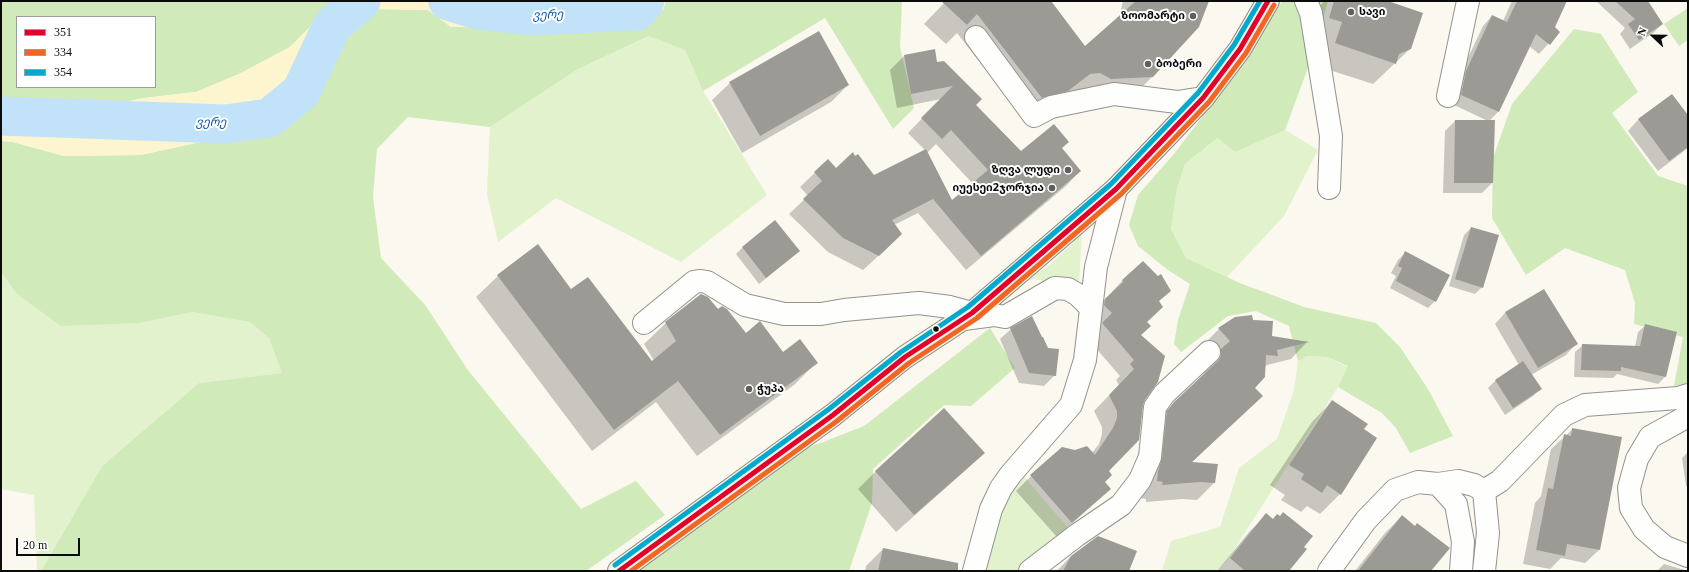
<!DOCTYPE html>
<meta charset="utf-8">
<style>
body{margin:0}
#map{position:relative;width:1689px;height:572px;overflow:hidden;background:#faf8ef;font-family:Georgia,serif}
canvas{display:block}
.frame{position:absolute;inset:0;border:2px solid #0b0b0b;pointer-events:none}
.legend{position:absolute;left:16px;top:16px;width:140px;height:72px;box-sizing:border-box;background:#fff;border:1px solid #9d9d9d;margin:0;padding:5px 7px;list-style:none;font-size:12px;color:#0b0b0b}
.legend li{display:flex;align-items:center;gap:8px;height:20px}
.legend b{width:20px;border:1px solid #9d9d9d}
.north{position:absolute;left:1633px;top:16px;width:40px;height:40px;-webkit-text-stroke:3px #fff;paint-order:stroke;rotate:292deg;font-size:11px;font-weight:700;line-height:16px;text-align:center;color:#0b0b0b}
.north::after{content:'';display:block;margin:auto;width:14px;height:18px;background:#0b0b0b;clip-path:polygon(50% 0,100% 100%,50% 72%,0 100%)}
.scale{position:absolute;left:16px;top:538px;width:64px;height:18px;box-sizing:border-box;border:2px solid #0b0b0b;border-top:0;padding-left:5px;font-size:12px;line-height:14px;white-space:nowrap;color:#0b0b0b;-webkit-text-stroke:3px #fff;paint-order:stroke}
</style>
<div id="map">
<canvas width="1689" height="572"></canvas>
<div class="frame"></div>
<ul class="legend">
<li><b style="height:5px;background:#e4002b"></b>351</li>
<li><b style="height:5px;background:#f26522"></b>334</li>
<li><b style="height:5px;background:#00a9ce"></b>354</li>
</ul>
<div class="north">N</div>
<div class="scale">20 m</div>
</div>
<script>
const g = document.querySelector('canvas').getContext('2d');
g.lineJoin = 'round';
function fillPath(path, color) {
  g.fillStyle = color;
  g.fill(path, 'evenodd');
}
function shape(rows) {
  const path = new Path2D();
  for (const r of rows) {
    path.moveTo(r[0], r[1]);
    for (let i = 2; i < r.length; i += 2) path.lineTo(r[i], r[i + 1]);
  }
  return path;
}
function stroke(path, color, width, dash) {
  g.strokeStyle = color;
  g.lineWidth = width;
  g.lineCap = dash ? 'butt' : 'round';
  g.setLineDash(dash || []);
  g.stroke(path);
}
function label(font, color, halo, rows, align = 'center') {
  g.font = font + ' Georgia,"Noto Sans Georgian",serif';
  g.lineWidth = 4;
  g.setLineDash([]);
  g.textBaseline = 'middle';
  g.strokeStyle = halo;
  g.fillStyle = color;
  for (const [text, x, y, turn = 0] of rows) {
    g.save();
    g.translate(x, y);
    g.rotate((+turn || 0) * Math.PI / 180);
    g.textAlign = isNaN(turn) ? turn : align;
    if (halo) g.strokeText(text, 0, 0);
    g.fillText(text, 0, 0);
    g.restore();
  }
}
fillPath(shape([
 [650,36,685,50,703,91,767,195,681,262,556,198,498,242,487,193,490,127,578,69],
 [1285,130,1318,150,1284,216,1227,277,1186,258,1171,229,1177,189,1185,164,1219,138,1235,152],
 [1082,231,1078,301,1052,283,1035,279,1017,284,1047,267,1070,246],
 [1,272,16,293,140,323,192,312,250,322,269,338,283,373,199,383,102,466,41,571,37,571,34,495,1,489],
 [1307,356,1327,357,1348,367,1338,387,1226,562,1216,571,1162,571,1171,541,1220,527,1239,468,1277,439,1294,390,1298,361],
 [1016,467,1069,529,1017,571,985,571,988,548]
]), '#e1f2cc');
fillPath(shape([
 [1,1,339,1,333,4,290,47,239,74,196,92,144,98,100,107,41,110,1,105],
 [17,17,155,17,155,87,17,87],
 [666,1,902,1,900,47,914,108,893,129,825,18,703,91,685,50,649,36,578,69,490,127,408,117,377,149,373,197,381,258,426,306,467,369,581,509,636,481,665,515,586,571,41,571,102,466,199,383,282,373,269,338,250,322,192,312,140,323,61,326,16,293,1,272,1,141,13,142,64,156,140,155,275,126,322,60,340,29,373,9,428,10,451,27,663,10],
 [1282,1,1328,1,1316,46,1285,130,1235,152,1218,138,1185,164,1177,189,1171,229,1186,258,1240,283,1304,307,1376,323,1400,347,1428,389,1453,436,1410,453,1396,428,1382,413,1338,387,1348,366,1327,357,1307,356,1298,361,1289,326,1256,311,1228,316,1181,352,1174,344,1178,320,1190,284,1168,270,1138,246,1129,225,1138,195,1174,154,1242,64],
 [1688,8,1688,40,1679,46,1664,24],
 [1574,29,1601,34,1638,92,1612,113,1658,176,1688,186,1688,383,1674,386,1683,337,1634,324,1635,303,1625,270,1565,248,1526,275,1492,218,1493,158,1512,104],
 [990,328,1015,368,971,406,944,405,873,469,872,503,849,571,631,571,800,451,864,426]
]), '#d0eaba');
fillPath(shape([
 [339,1,666,1,663,10,637,26,566,28,451,27,428,10,373,9,340,29,301,97,275,126,141,155,64,156,13,142,1,141,1,105,41,110,100,107,144,98,196,92,239,74,290,47,333,4]
]), '#fdf5cd');
fillPath(shape([
 [946,1,1051,1,1085,48,1119,18,1123,1,1206,1,1152,77,1132,97,1022,117,957,33,946,44,924,24],
 [1324,1,1385,1,1410,49,1373,84,1314,65,1319,7],
 [1512,1,1566,1,1553,28,1559,32,1539,54,1529,46,1498,112,1489,121,1492,183,1482,193,1443,193,1445,131,1455,121,1488,121,1452,104,1457,81,1483,26,1492,16,1503,21],
 [1596,1,1647,1,1662,24,1653,33,1630,49,1620,34,1625,28],
 [904,56,936,63,1021,152,1061,148,1080,171,1066,186,966,270,918,213,894,225,887,248,863,270,828,252,789,214,808,196,800,187,828,160,835,169,855,157,874,177,925,150,908,133,941,99,897,108,890,70],
 [936,144,973,184,952,202,927,153],
 [730,83,848,85,831,102,742,153,712,100],
 [1672,95,1688,116,1688,148,1658,171,1628,131,1638,120],
 [1471,228,1482,287,1475,294,1449,286,1464,235],
 [743,247,791,258,759,284,736,254],
 [1405,253,1435,301,1428,308,1390,288,1396,276,1391,273,1398,260],
 [498,276,571,291,652,363,654,361,644,344,666,323,718,310,745,334,783,353,816,363,794,385,697,456,656,402,592,451,476,297],
 [1122,281,1158,302,1140,335,1144,399,1107,471,1104,482,1109,489,1057,537,1016,491,1031,476,1092,453,1099,444,1102,434,1102,427,1094,411,1119,385,1116,380,1120,376,1088,339,1090,315],
 [1544,290,1576,344,1566,355,1531,375,1540,389,1533,396,1505,415,1488,388,1495,381,1519,365,1495,324,1505,313],
 [1252,321,1271,337,1307,342,1291,359,1267,365,1264,368,1253,388,1261,396,1191,463,1214,483,1197,500,1182,499,1146,502,1146,499,1140,498,1141,489,1156,421,1204,374,1202,346,1219,329],
 [1646,325,1665,377,1658,384,1617,374,1613,378,1574,377,1575,352,1583,345,1635,347,1638,332],
 [1011,329,1055,375,1044,386,1019,383,1000,339],
 [1332,401,1363,430,1340,494,1320,514,1307,506,1301,512,1281,500,1285,495,1270,485,1312,422],
 [1573,429,1599,550,1585,563,1561,558,1550,569,1523,564,1535,503,1541,496,1551,449],
 [1688,452,1688,486,1686,486,1682,458],
 [983,453,966,470,896,532,858,489,876,471],
 [1266,515,1272,520,1277,515,1287,571,1217,571,1249,532],
 [1402,516,1430,571,1355,571,1385,533],
 [883,549,939,571,865,571,866,566],
 [1071,556,1127,571,1057,571],
 [1664,564,1688,571,1657,571]
]), '#0003');
stroke(shape([
 [448,1,477,10,529,16,637,11,645,1],
 [1,116,225,124,269,118,301,92,332,26,361,1]
]), '#c1e2f8', 39);
fillPath(shape([
 [941,1,1051,1,1085,46,1136,1,1209,1,1199,27,1153,77,1111,79,1100,73,1090,74,1068,91,1042,98,977,14,967,25],
 [1334,1,1388,1,1423,13,1411,49,1399,54,1396,64,1335,43,1342,22,1329,18],
 [1517,1,1567,1,1555,27,1560,32,1550,45,1536,34,1499,112,1461,95,1466,71,1492,15,1507,22],
 [1615,1,1648,1,1663,24,1639,40,1628,24,1635,19],
 [819,31,849,85,760,136,729,82],
 [935,49,937,62,944,61,982,99,976,105,1021,151,1054,124,1069,142,1062,148,1081,171,981,256,933,199,892,220,902,234,879,256,843,238,803,199,822,181,814,172,828,159,836,168,853,152,855,156,858,154,874,175,926,149,952,200,988,170,951,130,942,139,921,118,953,86,911,94,904,55],
 [1672,94,1688,115,1688,147,1669,161,1638,119],
 [1455,120,1495,120,1493,183,1454,183],
 [775,220,800,251,766,278,742,247],
 [1471,227,1499,235,1483,288,1455,279],
 [538,244,571,289,588,277,652,361,676,341,665,322,701,294,708,297,718,309,722,306,727,309,746,333,760,321,783,352,800,339,818,363,720,435,678,381,614,430,497,275],
 [1405,251,1450,275,1436,302,1396,281,1402,268,1398,266],
 [1143,261,1158,276,1161,274,1171,291,1159,301,1163,307,1147,322,1151,326,1141,335,1165,356,1158,382,1145,400,1143,405,1139,440,1109,471,1112,475,1105,482,1111,489,1072,523,1030,475,1062,447,1075,450,1087,446,1095,455,1113,428,1117,418,1117,411,1109,395,1134,369,1130,364,1134,360,1102,323,1112,313,1104,305,1105,299,1123,282,1122,280],
 [1544,289,1578,344,1538,368,1505,312],
 [1252,315,1253,320,1273,321,1272,336,1309,342,1277,350,1278,356,1266,355,1265,377,1255,388,1263,396,1192,462,1218,464,1215,483,1200,482,1162,485,1163,482,1157,481,1158,471,1162,458,1167,411,1174,402,1218,361,1221,356,1221,349,1230,341,1218,328,1235,317],
 [1032,316,1042,337,1043,337,1048,348,1059,349,1056,376,1029,373,1010,328],
 [1645,324,1677,332,1666,377,1621,367,1621,371,1581,370,1582,344,1640,346],
 [1523,361,1542,389,1513,408,1495,380],
 [1332,400,1368,424,1364,429,1377,438,1341,495,1327,485,1322,493,1301,479,1304,474,1289,465],
 [944,408,985,453,914,515,875,471],
 [1572,428,1622,437,1600,550,1567,544,1565,556,1536,550,1548,488,1553,489,1564,434,1571,436],
 [1283,512,1313,536,1304,547,1307,549,1289,571,1245,571,1230,558,1266,513,1273,519,1277,514,1280,516],
 [1402,515,1415,526,1417,523,1450,548,1431,571,1358,571],
 [1098,536,1137,551,1129,571,1063,571,1071,556],
 [883,548,958,563,958,571,878,571]
]), '#9c9a95');
const street = shape([
 [1306,1,1311,13,1331,136,1329,188],
 [976,37,1034,116,1051,107,1114,94,1177,102,1203,98],
 [1448,96,1468,1],
 [964,319,994,315,1005,317,1055,288,1068,289,1078,295,1091,308],
 [644,323,694,282,701,281,707,282,745,305,784,314,821,314,844,310,919,303,950,307,972,313],
 [1688,416,1650,437,1637,459,1629,488,1631,508,1644,529,1665,547,1688,556],
 [1438,484,1456,504,1463,542,1461,571],
 [1484,491,1500,481,1564,415,1585,405,1678,398,1688,395],
 [974,571,991,509,1001,488,1011,474,1071,405,1085,360,1096,267,1116,189],
 [1030,571,1077,535,1121,505,1140,480,1150,457,1155,407,1164,394,1209,352],
 [1329,571,1366,520,1395,490,1418,482,1438,484,1458,481,1474,485,1484,491],
 [1484,571,1488,533,1484,491]
]);
const secondary = shape([
 [619,571,833,415,905,357,972,313,1116,189,1203,98,1240,49,1268,1]
]);
stroke(street, '#93928e', 24);
stroke(secondary, '#898884', 24);
stroke(street, '#fefefd', 22);
stroke(secondary, '#f4f4e8', 22);
stroke(shape([
 [619,571,833,415,905,357,972,313,1116,189,1203,98,1240,49,1268,1]
]), '#e4002b', 5);
stroke(shape([
 [631,571,837,421,909,363,977,318,1121,194,1209,102,1246,53,1274,5]
]), '#f26522', 5);
stroke(shape([
 [615,565,829,409,901,352,968,307,1111,184,1198,93,1234,45,1260,1]
]), '#00a9ce', 5);
for (const [x, y, r, color] of [
 [1351,12,4,"#5f5e5b"],
 [1193,16,4,"#5f5e5b"],
 [1148,64,4,"#5f5e5b"],
 [1068,170,4,"#5f5e5b"],
 [1052,188,4,"#5f5e5b"],
 [936,329,3.5,"#0b0b0b"],
 [749,389,4,"#5f5e5b"]
]) {
  const dot = new Path2D();
  dot.arc(x, y, r, 0, 2 * Math.PI);
  g.fillStyle = color;
  g.fill(dot);
  stroke(dot, '#fff', 1.5);
}
label('bold 11px', '#0b0b0b', '#fff', [
 ["სავი",1359,12],
 ["ზოომარტი",1185,16,"right"],
 ["ბობერი",1156,64],
 ["ზღვა ლუდი",1060,170,"right"],
 ["იუესეი2ჯორჯია",1044,188,"right"],
 ["ჭუპა",757,389]
], 'left');
label('italic 12px', '#0a59a7', '#fff', [
 ["ვერე",548,15,-2],
 ["ვერე",211,123]
]);
</script>
